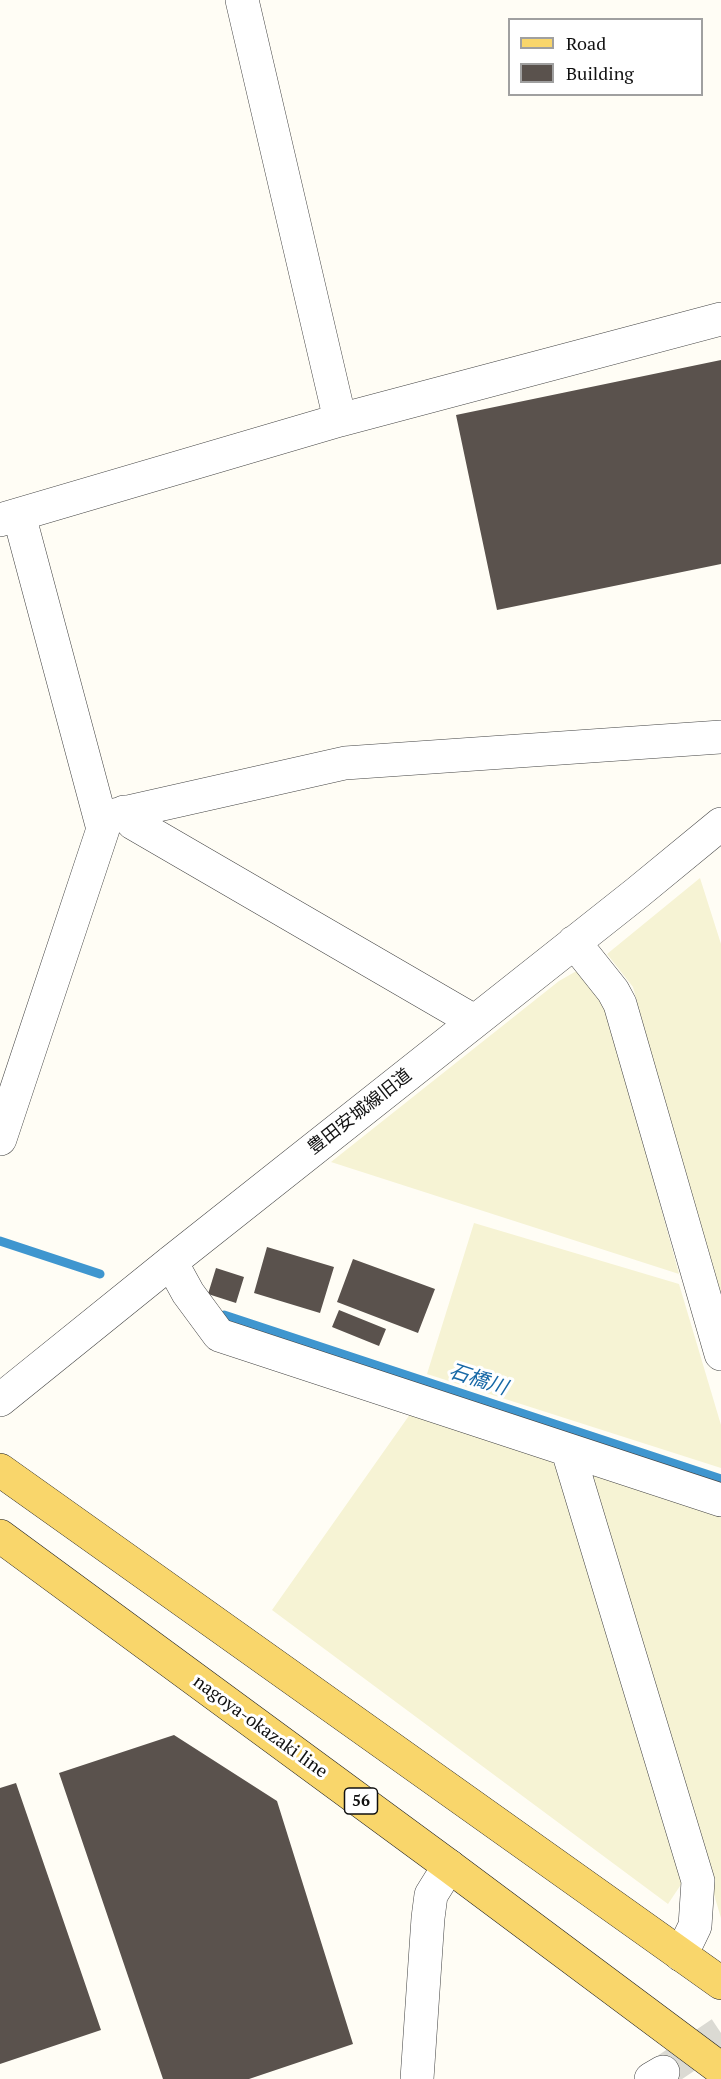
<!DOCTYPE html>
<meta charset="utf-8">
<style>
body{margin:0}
#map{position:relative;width:721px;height:2079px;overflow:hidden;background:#fffdf5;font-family:"PT Serif",serif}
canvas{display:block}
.legend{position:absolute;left:508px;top:18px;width:195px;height:78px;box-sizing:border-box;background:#fff;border:2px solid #a0a0a0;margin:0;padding:8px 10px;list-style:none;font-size:18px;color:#111}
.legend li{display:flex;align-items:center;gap:12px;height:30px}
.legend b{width:30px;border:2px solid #a0a0a0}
</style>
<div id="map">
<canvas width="721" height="2079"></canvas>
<ul class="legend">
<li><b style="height:8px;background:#f9d66b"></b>Road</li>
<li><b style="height:16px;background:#5a524d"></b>Building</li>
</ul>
</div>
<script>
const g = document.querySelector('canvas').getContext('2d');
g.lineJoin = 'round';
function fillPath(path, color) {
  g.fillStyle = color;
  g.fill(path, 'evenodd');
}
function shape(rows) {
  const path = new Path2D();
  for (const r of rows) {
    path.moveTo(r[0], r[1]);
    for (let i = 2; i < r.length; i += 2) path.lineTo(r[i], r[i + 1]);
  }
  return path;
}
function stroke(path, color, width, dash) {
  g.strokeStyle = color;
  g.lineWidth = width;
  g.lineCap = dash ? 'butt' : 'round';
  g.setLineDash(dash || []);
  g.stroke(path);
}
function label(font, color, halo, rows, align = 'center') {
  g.font = font + ' "PT Serif","Noto Sans JP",serif';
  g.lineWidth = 6;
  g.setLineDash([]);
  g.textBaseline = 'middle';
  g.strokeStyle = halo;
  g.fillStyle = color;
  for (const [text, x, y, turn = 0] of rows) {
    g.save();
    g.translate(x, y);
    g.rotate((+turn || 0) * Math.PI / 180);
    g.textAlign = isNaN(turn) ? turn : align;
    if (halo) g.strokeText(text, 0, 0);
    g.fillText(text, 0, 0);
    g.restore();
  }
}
fillPath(shape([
 [700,878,721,944,721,1314,633,987,607,954],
 [580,969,603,995,679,1274,331,1162,559,981],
 [474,1223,679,1284,721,1425,721,1468,427,1374],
 [413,1410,559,1459,686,1877,668,1904,272,1610],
 [588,1474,721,1514,721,1918]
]), '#f6f3d4');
stroke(shape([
 [0,1241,100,1274],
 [224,1315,721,1479]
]), '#3f96cf', 9);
fillPath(shape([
 [721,360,721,564,497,610,456,415],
 [267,1247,334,1267,320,1313,254,1293],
 [353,1259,435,1289,418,1333,337,1302],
 [216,1268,244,1277,236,1303,208,1294],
 [339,1310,386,1329,379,1346,332,1327],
 [174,1735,277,1801,353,2044,249,2079,163,2079,59,1773],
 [16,1783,101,2030,0,2064,0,1788]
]), '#5a524d');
stroke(shape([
 [663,2072,721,2033]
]), '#dbdad3', 33, [33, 16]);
const minor = shape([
 [242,0,340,420],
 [0,520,340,420,721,319],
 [124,812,133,823,474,1021],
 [101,818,345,763,721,737],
 [574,942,613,991,620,1004,721,1354],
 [0,1139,103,829,19,515],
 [171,1262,188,1293,219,1335,721,1500],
 [0,1400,171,1262,637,893,721,824],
 [568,1451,698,1881,695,1926,681,1955],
 [417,2079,428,1918,431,1895,449,1866],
 [651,2079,663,2072]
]);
const major = shape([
 [0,1470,721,1983],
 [0,1536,449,1866,721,2069]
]);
stroke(minor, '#444', 34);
stroke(major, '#222', 34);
stroke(minor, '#fff', 33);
stroke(major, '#f9d66b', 33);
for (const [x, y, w] of [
 [361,1801,33]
]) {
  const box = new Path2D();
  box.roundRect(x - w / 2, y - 13, w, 26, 4.5);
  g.fillStyle = '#fff';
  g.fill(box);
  stroke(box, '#111', 1.5);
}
label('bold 16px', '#111', null, [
 ["56",361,1801]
]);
label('18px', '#111', '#fff', [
 ["豊田安城線旧道",360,1112,-38],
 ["nagoya-okazaki line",260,1727,36]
]);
label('italic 20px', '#1768a6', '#fff', [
 ["石橋川",478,1380,18]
]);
</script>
